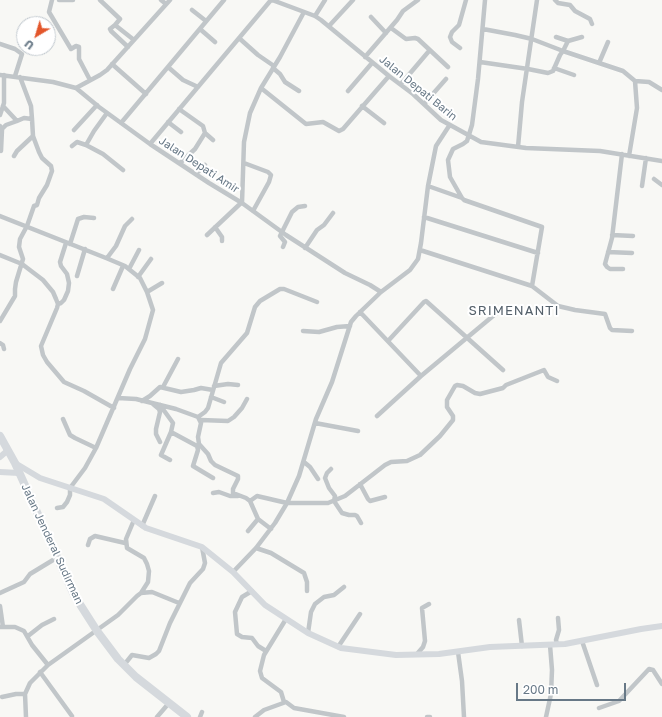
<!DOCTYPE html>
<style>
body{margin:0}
#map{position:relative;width:662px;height:717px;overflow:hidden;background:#f8f8f5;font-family:"Golos Text",sans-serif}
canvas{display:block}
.north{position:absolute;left:16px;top:16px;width:40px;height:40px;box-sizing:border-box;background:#fff;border:1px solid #c2c9cf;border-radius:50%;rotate:218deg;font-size:11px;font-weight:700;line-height:16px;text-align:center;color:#677886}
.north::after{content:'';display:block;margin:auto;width:14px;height:18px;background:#e3562b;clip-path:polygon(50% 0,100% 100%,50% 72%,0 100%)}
.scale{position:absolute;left:516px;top:683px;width:110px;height:18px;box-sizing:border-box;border:2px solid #677886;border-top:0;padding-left:5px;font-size:12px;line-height:14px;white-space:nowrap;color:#677886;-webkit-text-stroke:3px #fff;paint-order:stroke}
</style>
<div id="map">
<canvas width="662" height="717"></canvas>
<div class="north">U</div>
<div class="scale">200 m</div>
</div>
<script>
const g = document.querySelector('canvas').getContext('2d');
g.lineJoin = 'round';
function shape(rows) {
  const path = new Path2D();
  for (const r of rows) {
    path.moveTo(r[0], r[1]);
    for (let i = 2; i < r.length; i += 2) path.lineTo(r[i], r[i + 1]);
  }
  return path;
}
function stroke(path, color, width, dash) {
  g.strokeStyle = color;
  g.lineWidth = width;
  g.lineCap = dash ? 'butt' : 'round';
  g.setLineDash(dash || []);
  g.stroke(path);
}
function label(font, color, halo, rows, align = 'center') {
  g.font = font + ' "Golos Text",sans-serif';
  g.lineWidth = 4;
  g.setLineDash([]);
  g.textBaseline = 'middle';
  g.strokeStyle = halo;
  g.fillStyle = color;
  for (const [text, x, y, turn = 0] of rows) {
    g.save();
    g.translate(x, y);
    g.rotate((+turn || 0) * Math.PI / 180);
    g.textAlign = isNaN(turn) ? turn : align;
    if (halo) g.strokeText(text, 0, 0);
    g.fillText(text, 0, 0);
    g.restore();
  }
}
stroke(shape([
 [52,0,49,12,71,49,76,46,79,47,79,59,90,80],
 [59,0,73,0],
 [100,0,120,19,115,25,134,40],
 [161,0,166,4],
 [272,0,315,16,321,20,389,76,413,94,441,120,481,142,526,148,600,151,662,161],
 [555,0,558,3,570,5,575,11,590,19,592,24],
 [192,10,206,21],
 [315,16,325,0],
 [371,17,386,33],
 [115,25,110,29,111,31,128,47],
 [329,26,353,0],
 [391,28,406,39,415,38,418,39,448,67],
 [200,29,215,42],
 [483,29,515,35,532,39,563,51,568,41,556,37],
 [239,38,258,55,274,66],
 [568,41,582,37],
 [0,44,15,49,22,54,15,76],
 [460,48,452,42,450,37,452,32,459,25,466,0],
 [365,57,397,20,403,11,418,0],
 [480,62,528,69,548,73,553,71,560,55,563,51,623,71,635,81,649,82,662,90],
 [599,63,608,42],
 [112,64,146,94],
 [168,67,183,80,198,87],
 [273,68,280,74,285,82,299,91],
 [554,68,574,75],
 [0,75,53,82,76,88,99,107,150,144,209,183,242,203,286,235,345,273,370,285,381,292],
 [20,77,31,106,32,119],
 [401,84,429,51],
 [76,88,100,75,107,70,170,0],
 [261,88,306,124,323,122,339,131,343,129,389,76],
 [348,91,372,63],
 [424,104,446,79],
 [362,106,384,123],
 [179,109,203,126,205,133,213,140],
 [0,115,4,103,4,75],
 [168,122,181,132],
 [121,123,224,0],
 [0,126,2,130,1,151],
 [1,130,6,125,17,121],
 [74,130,97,105],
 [150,144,271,0],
 [86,145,103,154,123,170],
 [72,146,77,142,86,145,94,131,107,113],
 [518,147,522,102,537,0],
 [622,154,612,238,605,264,607,267,610,269,623,269],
 [14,156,17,151,33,136],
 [629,156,637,108,635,81],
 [180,163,195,149,205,133],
 [244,163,268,172,271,175,269,182,253,211],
 [196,174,205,165],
 [654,179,662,185],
 [428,186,462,198,464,200,542,227,532,286],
 [642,186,646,158],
 [462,198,450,177,448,160,453,149,463,144,467,141,472,125,478,79,485,0],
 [242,203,244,142,250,113,261,88,280,57,304,12],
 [0,216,106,258,125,266,140,278,147,292,153,310,145,339,130,369,96,448,85,468,70,488,70,495,67,502,63,507,57,508],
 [424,217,538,253],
 [215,227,222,237,222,241],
 [207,235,241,203],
 [612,235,633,236],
 [70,244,78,219,84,217,94,218],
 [283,247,285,242,280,236,292,212,298,207,305,206],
 [305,248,317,230,324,225,333,213],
 [420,250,532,286,558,306,575,310,605,314,610,328,612,330,632,331],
 [608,252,632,253],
 [0,255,22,264,43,280,53,292,56,299,58,304,57,308,41,346,43,355,47,362,64,382,84,391,114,408],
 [107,258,116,246,125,226,132,219],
 [129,269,139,250],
 [77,276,85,249],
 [138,277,151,259],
 [113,289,123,266],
 [147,292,162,283],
 [58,304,61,303,64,300,68,291,69,283,67,274,61,266,60,262,66,243],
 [360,312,421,376],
 [0,321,15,296,15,289,16,282,23,259,19,247,20,239,27,226,34,206,37,205,39,198,47,185,52,171,51,166,42,158,39,152,33,136,32,119,24,118,17,121,3,106],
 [303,331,319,332,337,327,350,326],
 [388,341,424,302,426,301,503,370],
 [0,343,3,345,4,349],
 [214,386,228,384,238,385],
 [163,387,178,359],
 [211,397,224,402],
 [118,398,136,399,176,409,198,417,201,423,198,437,199,444,208,454,211,461,215,465,238,476,238,479,233,489,233,493,246,498,250,501,258,519,271,529],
 [142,401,150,396,160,387,181,392,194,390,201,388,213,390],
 [153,404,159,409,160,412,156,429,156,434,160,442],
 [160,405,173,423,171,432,161,455,170,460],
 [377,416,421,376,499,311],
 [198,417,205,412,208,408,221,363,247,333,255,307,260,301,280,289,284,289,317,302],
 [63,419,70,435,75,438,96,448],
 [201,420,228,421,234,417,242,408,247,399],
 [315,423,358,431],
 [171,432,197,446,198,450,193,466,213,478],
 [304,462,310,467,318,479],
 [331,469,327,473,325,478,329,488,335,496,334,501,342,513,349,515,355,515,357,516,361,523],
 [360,484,368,499,370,501,385,497],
 [213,493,219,492,230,496,238,496],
 [250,501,257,496,287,503,328,503,345,496,385,465,391,462,407,461,420,455,440,436,453,420,453,416,447,407,447,400,455,386,457,385,463,386,475,393,480,394,503,388,506,385,544,370,548,377,557,381],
 [134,520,126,539,127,548,144,558,147,564,149,571,148,582,141,593],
 [142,526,155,496],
 [248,531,258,519],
 [88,545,90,539,95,536,125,543],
 [256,548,271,553,304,573,307,582,307,591],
 [233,572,256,548,275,523,287,503,299,476,316,419,332,382,351,322,356,316,381,292,410,270,418,259,421,243,428,186,436,146,449,126],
 [252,591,242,597,235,612,237,634,242,637,252,638,258,646,266,651],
 [0,593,24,582,30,574,58,557],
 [0,606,3,627],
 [519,620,522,646],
 [0,627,15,627,24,631,32,645,48,665],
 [308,633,311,612,315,604,324,597,334,595,344,587],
 [28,636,42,625,54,619],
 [582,641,597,685],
 [557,644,556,640,559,630,558,618],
 [338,647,360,614],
 [458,652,462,681,464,717],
 [417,654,423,647,425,641,422,608,429,604],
 [124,665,132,655,149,658,156,654,159,651,170,623,190,583,203,569,205,563,202,547],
 [40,672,72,716],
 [2,697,16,694,25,694],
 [284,702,281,692,262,678,260,671,264,655,286,619],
 [599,708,619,701,649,669,653,670,662,684],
 [26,717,25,694,30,683,48,665,118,615,137,596,141,593,152,592,179,603],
 [157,717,169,703],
 [200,717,202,712],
 [255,717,264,710,286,702,294,708,344,717],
 [427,717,430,717],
 [546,717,551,694,552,670,550,645]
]), '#c1c6c9', 4.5);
stroke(shape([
 [0,457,7,451],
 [15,463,40,478,104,499,146,528,202,547,233,572,265,605,308,633,341,648,396,655,439,654,490,647,565,644,641,629,662,626],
 [0,472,19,473]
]), '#d5d9dd', 6);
stroke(shape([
 [0,436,15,463,74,595,97,631,118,659,136,677,187,717]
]), '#d5d9dd', 8);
label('11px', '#677886', '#fff', [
 ["Jalan Depati Barin",418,88,39],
 ["Jalan Depati Amir",199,165,33],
 ["Jalan Jenderal Sudirman",52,544,65]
]);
g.letterSpacing = '1px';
label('13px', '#55616b', '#fff', [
 ["SRIMENANTI",514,311]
]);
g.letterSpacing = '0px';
</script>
